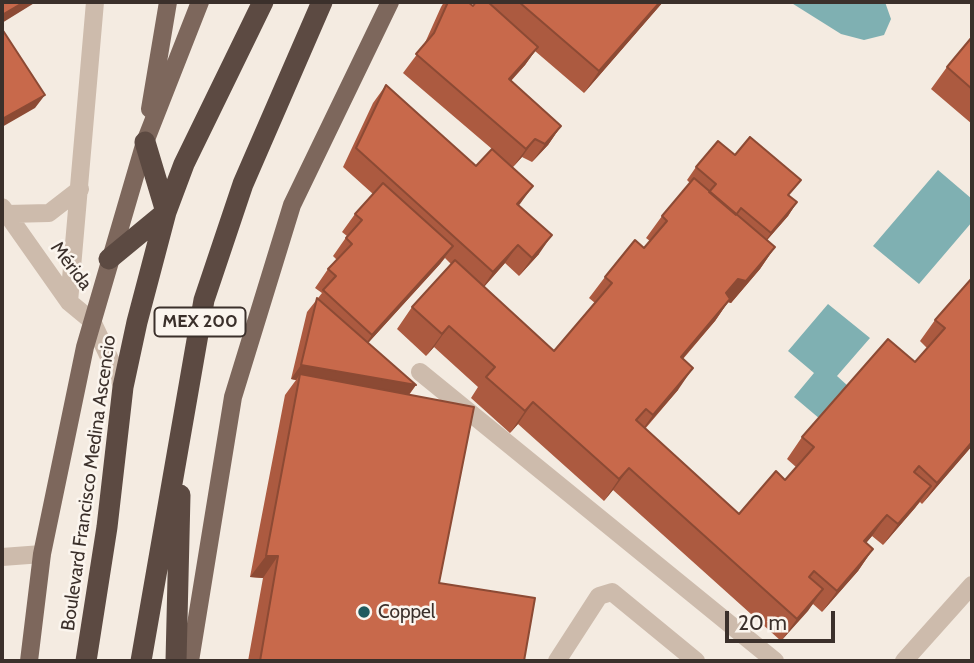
<!DOCTYPE html>
<meta charset="utf-8">
<style>
body{margin:0}
#map{position:relative;width:974px;height:663px;overflow:hidden;background:#f4ebe1;font-family:Cabin,sans-serif}
canvas{display:block}
.frame{position:absolute;inset:0;border:4px solid #3b302b;pointer-events:none}
.scale{position:absolute;left:725px;top:611px;width:110px;height:32px;box-sizing:border-box;border:4px solid #3b302b;border-top:0;padding-left:9px;font-size:21px;line-height:24px;white-space:nowrap;color:#3b302b;-webkit-text-stroke:5px #fbf5ee;paint-order:stroke}
</style>
<div id="map">
<canvas width="974" height="663"></canvas>
<div class="frame"></div>
<div class="scale">20 m</div>
</div>
<script>
const g = document.querySelector('canvas').getContext('2d');
g.lineJoin = 'round';
function fillPath(path, color) {
  g.fillStyle = color;
  g.fill(path, 'evenodd');
}
function shape(rows) {
  const path = new Path2D();
  for (const r of rows) {
    path.moveTo(r[0], r[1]);
    for (let i = 2; i < r.length; i += 2) path.lineTo(r[i], r[i + 1]);
  }
  return path;
}
function stroke(path, color, width, dash) {
  g.strokeStyle = color;
  g.lineWidth = width;
  g.lineCap = dash ? 'butt' : 'round';
  g.setLineDash(dash || []);
  g.stroke(path);
}
function label(font, color, halo, rows, align = 'center') {
  g.font = font + ' Cabin,sans-serif';
  g.lineWidth = 5;
  g.setLineDash([]);
  g.textBaseline = 'middle';
  g.strokeStyle = halo;
  g.fillStyle = color;
  for (const [text, x, y, turn = 0] of rows) {
    g.save();
    g.translate(x, y);
    g.rotate((+turn || 0) * Math.PI / 180);
    g.textAlign = isNaN(turn) ? turn : align;
    if (halo) g.strokeText(text, 0, 0);
    g.fillText(text, 0, 0);
    g.restore();
  }
}
fillPath(shape([
 [790,2,885,2,891,19,884,35,864,40,841,34],
 [938,170,972,199,972,222,919,284,873,246],
 [828,304,870,338,837,376,848,386,820,419,794,397,814,373,788,351]
]), '#7fb0b2');
stroke(shape([
 [2,207,69,302,92,321,123,387],
 [7,214,49,213,80,189],
 [69,302,95,2],
 [420,372,775,661],
 [2,557,42,554],
 [557,661,599,596,612,592,696,661],
 [904,661,972,585]
]), '#cdbbac', 18);
stroke(shape([
 [150,109,168,2],
 [29,661,42,554,85,347,145,142,200,2],
 [190,661,233,397,292,205,390,2]
]), '#7d675c', 18);
stroke(shape([
 [145,142,166,212],
 [109,259,166,212],
 [86,661,107,527,123,387,137,322,166,212,184,164,263,2],
 [141,661,204,300,243,184,322,2],
 [176,661,180,495]
]), '#5c4a42', 21);
fillPath(shape([
 [444,2,468,2,473,6,490,3,491,2,663,2,584,93,535,51,525,65,511,81,561,126,548,145,532,162,522,157,513,167,519,206,539,254,519,276,505,263,484,287,554,351,595,303,589,298,605,277,644,248,650,241,646,238,662,216,690,183,687,180,696,167,735,155,797,202,788,216,767,240,775,247,760,269,731,303,728,302,715,321,683,359,678,390,645,429,739,514,785,480,796,467,787,459,802,437,915,362,927,348,920,341,935,320,972,278,972,446,922,504,920,502,883,545,872,536,866,543,873,549,858,571,822,612,813,604,781,641,613,490,604,501,518,424,510,433,471,398,478,387,434,347,426,356,397,329,412,307,451,264,445,258,440,264,368,343,416,385,409,395,439,583,524,661,248,661,263,578,250,577,285,395,296,380,291,379,307,312,322,293,315,288,328,269,337,260,333,256,347,236,342,232,355,214,373,194,343,167,373,103,386,85,476,166,492,149,403,73,424,45,441,7],
 [972,37,972,124,931,89,947,67]
]), '#ac5a40');
fillPath(shape([
 [24,2,36,2,2,23,2,15],
 [660,2,663,2,584,93,599,71],
 [538,47,525,65,496,97,509,79],
 [45,95,35,108,2,127,2,119],
 [561,126,548,145,532,162,545,144],
 [535,139,522,157,513,167,526,149],
 [533,186,520,204,504,222,517,204],
 [797,202,788,216,761,247,771,233],
 [552,235,539,254,519,276,532,258],
 [518,245,505,263,481,290,493,272],
 [453,246,440,264,359,353,372,335],
 [775,247,760,269,731,303,728,302,715,321,665,379,726,293,738,279],
 [449,326,434,347,426,356,442,334],
 [301,365,416,385,406,398,300,374,296,380,291,379],
 [693,368,678,390,637,437,653,415],
 [533,402,518,424,510,433,525,411],
 [972,442,972,446,922,504,937,483],
 [629,468,613,490,604,501,619,479],
 [931,486,915,508,883,545,898,524],
 [887,515,872,536,849,563,864,541],
 [873,549,858,571,822,612,837,591],
 [266,556,278,556,263,578,250,577],
 [823,589,808,611,781,641,797,619]
]), '#8c4a34');
const building = shape([
 [2,2,24,2,2,15,2,2],
 [448,2,468,2,473,6,476,2,488,2,538,47,509,79,561,126,545,144,535,139,526,149,416,54,434,33,448,2],
 [519,2,660,2,599,71,519,2],
 [2,29,45,95,2,119,2,29],
 [972,37,972,89,947,67,972,37],
 [386,85,476,166,492,149,533,186,517,204,552,235,532,258,518,245,493,272,356,148,386,85],
 [750,137,801,180,788,195,797,202,771,233,741,208,736,215,709,192,716,184,696,167,718,141,735,155,750,137],
 [694,178,775,247,746,281,738,279,726,293,730,299,681,357,693,368,653,415,646,409,636,420,739,514,776,471,785,480,814,447,802,437,888,339,915,362,945,328,935,320,972,278,972,442,937,483,919,466,914,472,931,486,898,524,887,515,864,541,873,549,837,591,814,571,809,577,823,589,797,619,629,468,619,479,533,402,525,411,486,377,495,367,449,326,442,334,412,307,455,260,554,351,612,283,605,277,635,240,644,248,667,221,662,216,694,178],
 [383,183,453,246,372,335,323,290,336,276,328,269,352,244,346,238,362,220,355,214,383,183],
 [317,298,416,385,301,365,317,298],
 [300,374,474,407,439,583,535,598,524,661,260,661,278,556,266,556,300,374]
]);
fillPath(building, '#c8694b');
stroke(building, '#8c4a34', 2);
for (const [x, y, r, color] of [
 [364,612,7,"#1f5a5e"]
]) {
  const dot = new Path2D();
  dot.arc(x, y, r, 0, 2 * Math.PI);
  g.fillStyle = color;
  g.fill(dot);
  stroke(dot, '#fbf5ee', 2.5);
}
for (const [x, y, w] of [
 [200,322,91]
]) {
  const box = new Path2D();
  box.roundRect(x - w / 2, y - 14.5, w, 29, 5);
  g.fillStyle = '#fbf5ee';
  g.fill(box);
  stroke(box, '#3b302b', 2);
}
label('bold 18px', '#3b302b', null, [
 ["MEX 200",200,322]
]);
label('19px', '#3b302b', '#fbf5ee', [
 ["Mérida",71,266,53],
 ["Boulevard Francisco Medina Ascencio",89,483,-82]
]);
label('19px', '#3b302b', '#fbf5ee', [
 ["Coppel",378,612]
], 'left');
</script>
